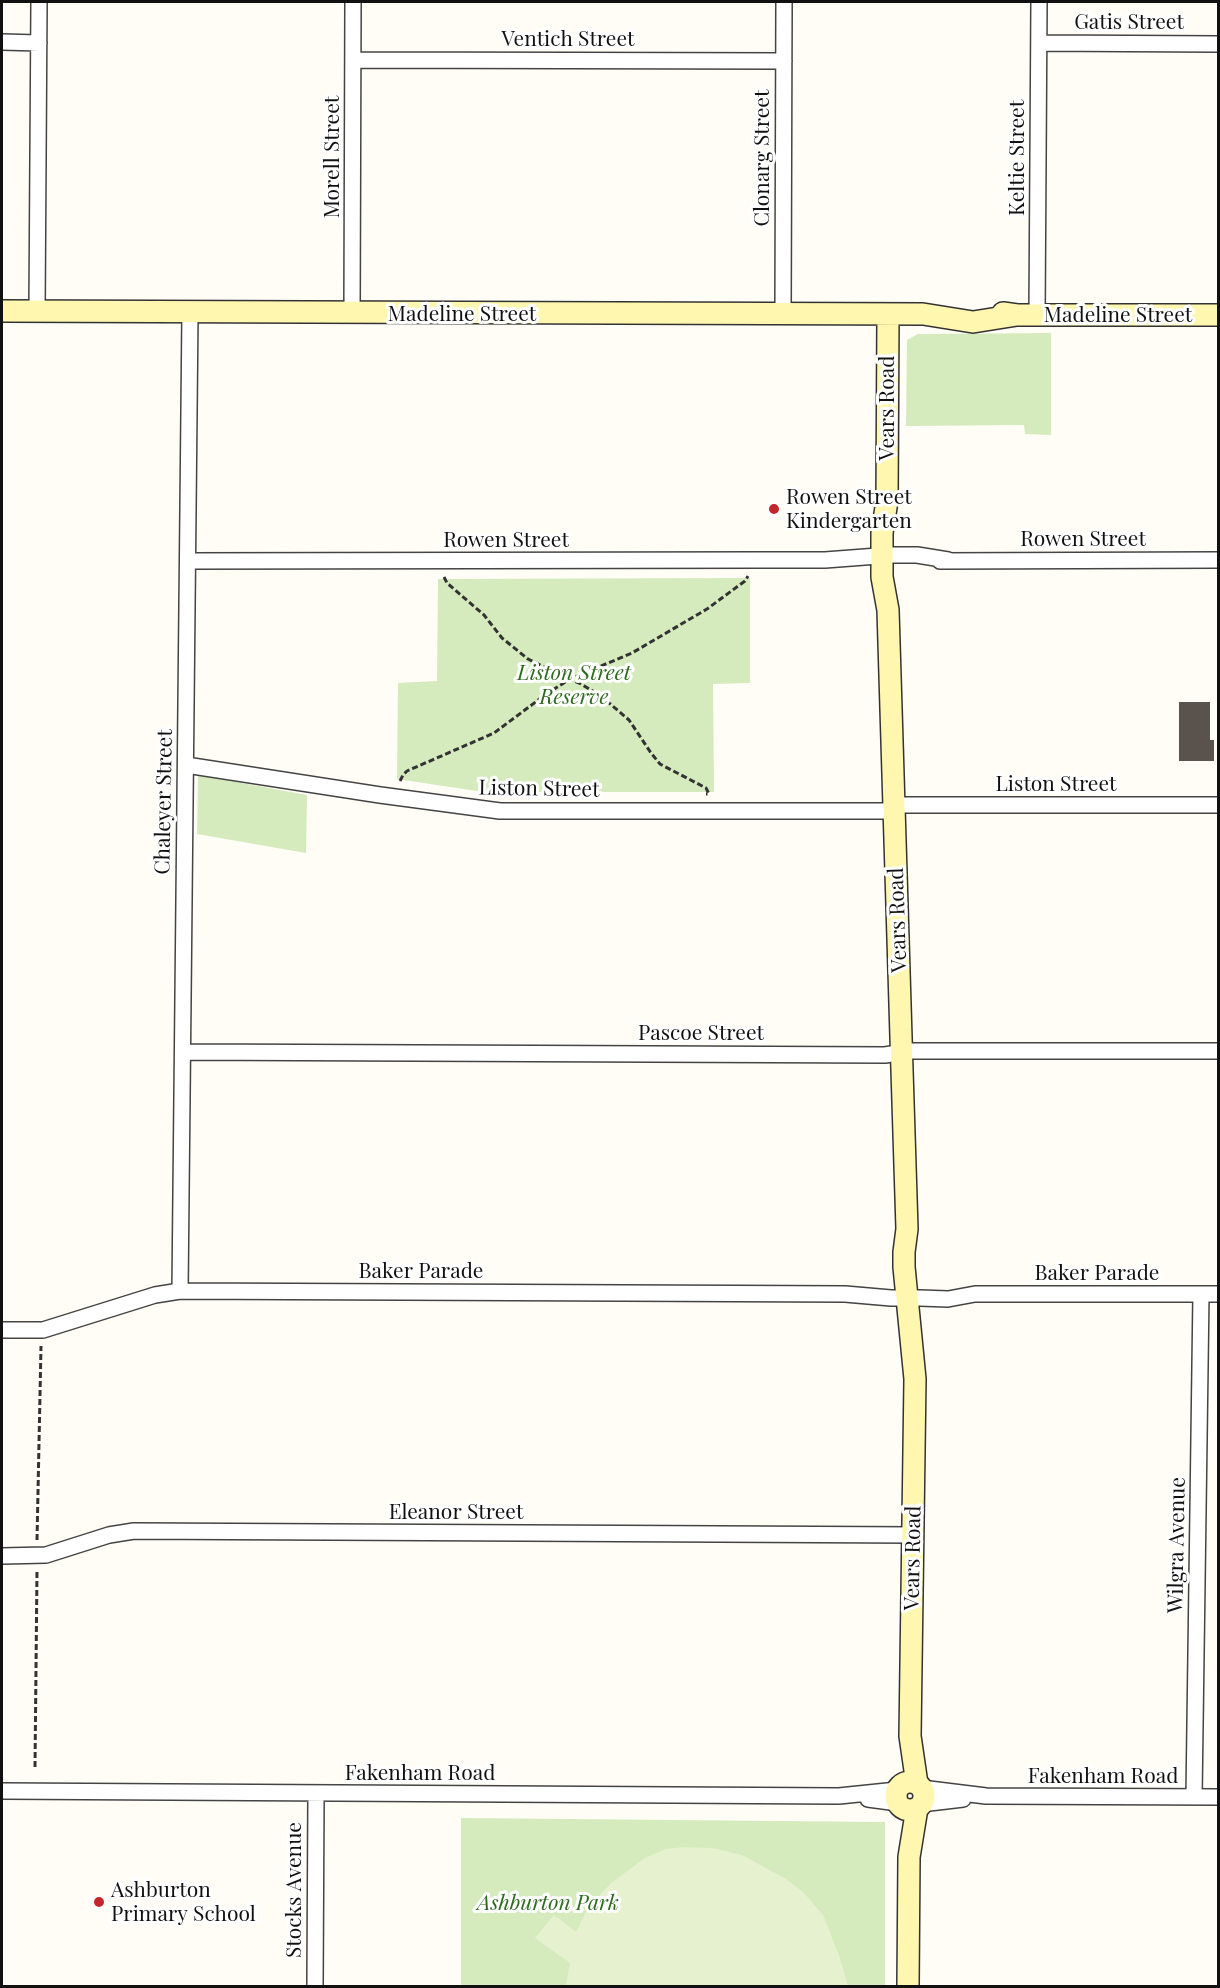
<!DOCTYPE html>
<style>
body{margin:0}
#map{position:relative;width:1220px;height:1988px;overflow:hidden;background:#fffdf5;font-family:"Playfair Display",serif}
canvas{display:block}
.frame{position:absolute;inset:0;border:3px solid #111;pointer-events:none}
</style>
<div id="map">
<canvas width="1220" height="1988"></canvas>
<div class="frame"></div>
</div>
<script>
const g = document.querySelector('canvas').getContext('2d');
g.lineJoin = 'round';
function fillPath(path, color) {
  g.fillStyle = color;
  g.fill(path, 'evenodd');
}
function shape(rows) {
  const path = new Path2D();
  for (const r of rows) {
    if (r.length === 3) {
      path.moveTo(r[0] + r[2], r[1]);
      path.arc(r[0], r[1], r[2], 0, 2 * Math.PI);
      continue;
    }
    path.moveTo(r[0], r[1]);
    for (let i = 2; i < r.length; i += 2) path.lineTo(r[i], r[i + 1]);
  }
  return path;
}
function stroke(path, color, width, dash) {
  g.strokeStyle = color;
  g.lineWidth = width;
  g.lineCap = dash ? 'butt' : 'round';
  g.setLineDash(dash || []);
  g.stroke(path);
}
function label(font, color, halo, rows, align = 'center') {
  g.font = font + ' "Playfair Display",serif';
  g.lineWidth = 6;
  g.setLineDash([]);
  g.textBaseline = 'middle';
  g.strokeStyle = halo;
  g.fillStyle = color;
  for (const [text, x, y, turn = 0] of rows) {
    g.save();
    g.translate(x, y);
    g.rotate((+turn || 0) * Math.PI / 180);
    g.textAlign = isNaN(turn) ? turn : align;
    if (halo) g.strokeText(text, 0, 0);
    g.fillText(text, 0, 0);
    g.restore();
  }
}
fillPath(shape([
 [1051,333,1051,435,1025,434,1024,425,906,426,907,340,918,334],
 [750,578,750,683,713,684,714,792,483,792,397,779,398,683,437,681,438,579],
 [198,775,307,795,306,853,197,834],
 [461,1818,885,1822,885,1986,461,1986]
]), '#d5ebbd');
fillPath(shape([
 [684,1847,712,1848,742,1855,786,1879,803,1892,823,1915,840,1958,848,1986,566,1986,570,1963,535,1938,554,1915,576,1932,588,1908,611,1883,645,1858,666,1849]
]), '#e6f2cf');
fillPath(shape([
 [1179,702,1210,702,1210,740,1214,740,1214,761,1179,761]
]), '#5a524d');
const street = shape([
 [2,42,39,43],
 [1039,43,1218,44],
 [353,60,784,61],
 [37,311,39,2],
 [352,314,353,2],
 [783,314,784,2],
 [1037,315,1039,2],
 [188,561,759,560,825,560,891,555,917,555,948,560],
 [940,561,1218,560],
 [186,765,380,795,500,811,894,811],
 [894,805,1218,805],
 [183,1052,885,1055,910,1051,1218,1051],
 [180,1291,190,313],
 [2,1330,43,1330,155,1295,180,1291,845,1294,891,1298,920,1298,948,1299,975,1294,1218,1294],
 [2,1556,46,1555,109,1535,134,1531,914,1535],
 [921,1788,986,1796,1218,1797],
 [2,1791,839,1796,897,1790],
 [1194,1797,1201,1294],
 [868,1799,898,1803],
 [921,1804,963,1799],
 [315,1986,316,1793]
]);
const secondary = shape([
 [2,311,923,314,973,322,1017,315],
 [1003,313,1017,315,1218,315],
 [888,315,887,501,882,533,882,577,888,610,902,1070,907,1229,904,1252,904,1267,915,1379,910,1736,917,1784],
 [910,1796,14],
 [908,1986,909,1857,917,1808]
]);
stroke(street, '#444', 18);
stroke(secondary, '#333', 24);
stroke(shape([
 [444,577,447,583,484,615,502,638,528,659,554,672,581,684,601,696,629,720,651,753,660,764,706,788,709,794,706,794],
 [400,781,403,775,407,771,494,733,545,695,570,679,632,653,707,609,745,581,748,576],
 [37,1540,41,1346],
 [35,1767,37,1570]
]), '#333', 3, [6, 3]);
stroke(street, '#fff', 15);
stroke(secondary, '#fff6b0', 21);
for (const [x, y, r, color] of [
 [774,509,6,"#c4262e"],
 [99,1902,6,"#c4262e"]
]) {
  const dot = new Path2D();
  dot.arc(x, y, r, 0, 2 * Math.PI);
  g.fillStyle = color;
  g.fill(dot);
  stroke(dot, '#fff', 2);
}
label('21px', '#111', '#fff', [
 ["Gatis Street",1129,22],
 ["Ventich Street",568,39],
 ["Morell Street",332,157,-90],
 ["Clonarg Street",762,158,-90],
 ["Keltie Street",1017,158,-90],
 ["Madeline Street",462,314],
 ["Madeline Street",1118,315],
 ["Vears Road",887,408,-90],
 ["Rowen Street",1083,539],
 ["Rowen Street",506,540],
 ["Liston Street",1056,784],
 ["Liston Street",539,789,1],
 ["Chaleyer Street",164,802,-89],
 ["Vears Road",898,920,-92],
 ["Pascoe Street",701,1033],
 ["Baker Parade",421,1271],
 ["Baker Parade",1097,1273],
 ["Eleanor Street",456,1512],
 ["Wilgra Avenue",1177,1545,-89],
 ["Vears Road",913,1558,-89],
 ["Fakenham Road",420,1773],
 ["Fakenham Road",1103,1776],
 ["Stocks Avenue",294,1890,-90]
]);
label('21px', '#111', '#fff', [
 ["Rowen Street",786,497],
 ["Kindergarten",786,521],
 ["Ashburton",111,1890],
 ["Primary School",111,1914]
], 'left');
label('italic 21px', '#2f6b1f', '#fff', [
 ["Liston Street",574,673],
 ["Reserve",574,697],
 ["Ashburton Park",548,1903]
]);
</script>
